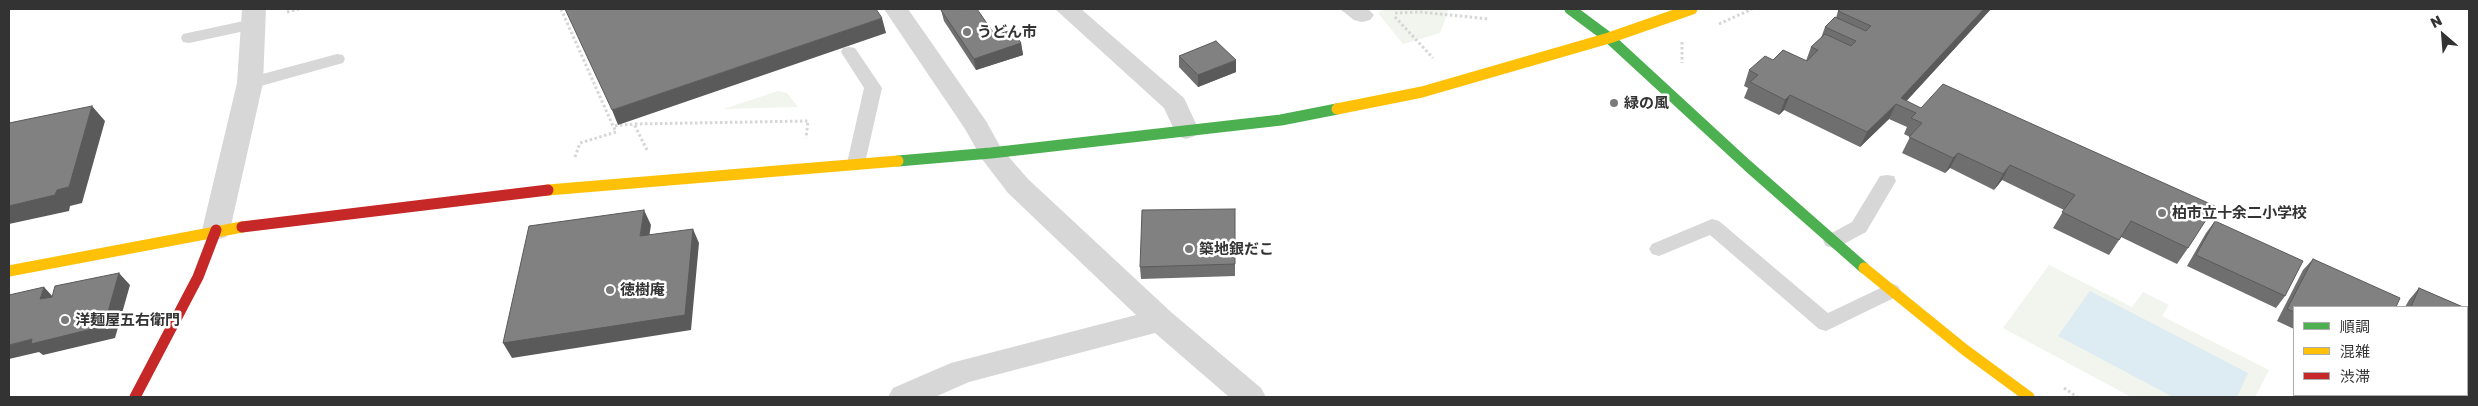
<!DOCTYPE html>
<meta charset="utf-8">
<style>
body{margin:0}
#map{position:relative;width:2478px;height:406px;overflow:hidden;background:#fff;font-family:"Golos Text","Noto Sans JP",sans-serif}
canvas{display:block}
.frame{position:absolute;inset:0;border:10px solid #333;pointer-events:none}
.legend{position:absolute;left:2293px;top:306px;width:175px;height:90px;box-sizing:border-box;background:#fff;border:1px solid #adadad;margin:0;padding:6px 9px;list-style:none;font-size:15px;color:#333}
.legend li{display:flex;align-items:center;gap:10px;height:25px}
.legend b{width:25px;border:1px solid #adadad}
.north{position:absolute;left:2418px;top:10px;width:50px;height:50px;-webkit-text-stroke:4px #fff;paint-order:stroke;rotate:333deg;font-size:14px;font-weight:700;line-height:20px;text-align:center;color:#333}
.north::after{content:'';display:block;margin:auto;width:18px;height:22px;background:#333;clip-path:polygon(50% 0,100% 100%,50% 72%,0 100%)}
</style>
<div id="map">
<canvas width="2478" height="406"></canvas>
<div class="frame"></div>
<ul class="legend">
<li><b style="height:6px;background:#4caf50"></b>順調</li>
<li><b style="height:6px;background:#ffc107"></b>混雑</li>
<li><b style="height:6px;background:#c62828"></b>渋滞</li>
</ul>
<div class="north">N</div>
</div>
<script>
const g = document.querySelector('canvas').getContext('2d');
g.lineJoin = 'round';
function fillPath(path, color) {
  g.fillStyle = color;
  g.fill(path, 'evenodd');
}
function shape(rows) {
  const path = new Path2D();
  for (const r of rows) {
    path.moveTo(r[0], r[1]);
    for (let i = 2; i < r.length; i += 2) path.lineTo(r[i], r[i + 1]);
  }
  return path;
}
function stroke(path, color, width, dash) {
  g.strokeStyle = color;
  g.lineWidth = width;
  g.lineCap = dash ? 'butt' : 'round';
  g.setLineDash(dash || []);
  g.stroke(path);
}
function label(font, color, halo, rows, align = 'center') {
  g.font = font + ' "Golos Text","Noto Sans JP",sans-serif';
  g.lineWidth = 5;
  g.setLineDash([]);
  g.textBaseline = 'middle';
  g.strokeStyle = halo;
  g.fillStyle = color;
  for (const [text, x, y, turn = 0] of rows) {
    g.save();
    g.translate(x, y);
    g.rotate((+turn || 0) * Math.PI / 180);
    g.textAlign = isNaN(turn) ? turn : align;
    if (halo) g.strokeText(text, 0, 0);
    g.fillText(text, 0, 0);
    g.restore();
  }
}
fillPath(shape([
 [1384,9,1449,9,1440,33,1403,44,1378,13],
 [778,91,787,93,798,107,723,109],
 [2049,265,2132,307,2143,292,2169,305,2162,316,2269,370,2255,397,2131,397,2003,328]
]), '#f1f5ed');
fillPath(shape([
 [2090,291,2248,373,2237,397,2173,397,2058,336]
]), '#ddebf3');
stroke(shape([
 [561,9,613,126,634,124],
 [287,12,299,9],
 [1395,13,1419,12,1489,19],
 [1395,17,1433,58],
 [1719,24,1752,9],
 [1682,42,1682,63],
 [647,150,634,124,808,121,806,138],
 [575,157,580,143,616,132,613,126],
 [2064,388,2077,397]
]), '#d6d6d6', 3, [2.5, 2.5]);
fillPath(shape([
 [253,19,259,20,261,24,259,28,189,43,183,42,181,38,183,34,253,19],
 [849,47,855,48,882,88,865,163,862,167,856,169,850,167,847,163,864,88,841,52,843,48,849,47],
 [337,54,343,55,345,59,343,63,250,89,244,87,241,83,244,79,337,54],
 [1887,175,1894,176,1896,181,1866,232,1840,246,1833,248,1826,246,1823,241,1826,236,1852,222,1880,176,1887,175],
 [1712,219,1719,221,1828,313,1891,283,1898,286,1901,291,1898,296,1826,331,1819,329,1710,235,1659,256,1652,254,1649,249,1652,244,1712,219]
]), '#d7d7d7');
fillPath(shape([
 [242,9,266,9,263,83,230,230,226,237,216,240,206,237,202,230,237,83,242,9],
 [884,9,908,9,986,121,1001,148,1028,179,1171,312,1261,388,1266,397,1229,397,1155,333,969,382,935,397,888,397,893,388,951,363,1136,315,1008,193,982,159,965,129,884,9],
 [1055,9,1081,9,1184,98,1199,130,1195,136,1186,139,1177,136,1164,108,1055,9],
 [1340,9,1368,9,1374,15,1370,20,1362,22,1354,20,1340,9]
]), '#d7d7d7');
stroke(shape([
 [1570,9,1609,38,1748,166,1864,268],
 [898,161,991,153,1281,120,1337,109]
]), '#4caf50', 11);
stroke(shape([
 [1337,109,1422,92,1609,38,1692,9],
 [548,190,898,161],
 [1864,268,1965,350,2029,397],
 [9,271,242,227]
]), '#ffc107', 11);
stroke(shape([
 [242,227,548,190],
 [135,397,198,277,216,230]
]), '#c62828', 11);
fillPath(shape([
 [1841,9,1991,9,1906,101,2188,248,2177,264,2121,237,2109,255,2053,228,2064,210,2002,180,1994,190,1950,168,1945,173,1902,153,1910,137,1904,134,1907,127,1889,119,1860,147,1784,110,1779,115,1744,98,1748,88,1744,86,1749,70,1773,60,1806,61,1811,47,1821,38,1825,27,1836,18,1838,11],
 [941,10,995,35,1021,43,1023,55,976,70,944,21],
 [1179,56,1236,72,1198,87,1179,67],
 [1235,209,1235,276,1141,279,1140,267],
 [2215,221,2285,296,2276,308,2187,266,2206,233],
 [2313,259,2294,307,2294,329,2277,321,2303,270],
 [2419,288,2463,307,2405,307,2409,300],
 [2467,309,2469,310,2469,353,2467,356]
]), '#6f6f6f');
fillPath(shape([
 [1984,9,1991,9,1902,106,1901,98],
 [882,18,886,33,618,125,612,110],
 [1021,43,1023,55,976,70,974,59],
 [1236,60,1236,72,1198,87,1198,75],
 [1790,95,1784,110,1779,115,1785,100],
 [1896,104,1889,119,1860,147,1867,132],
 [92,106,105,121,82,203,70,206,69,211,9,224,9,206,57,190],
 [1958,153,1950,168,1945,173,1953,158],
 [2010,165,2002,180,1994,190,2003,174],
 [644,210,651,225,647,251,640,236],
 [693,229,699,243,691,330,512,358,503,343],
 [119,273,130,285,115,338,43,355,39,352,9,359,9,345,32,339],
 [44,287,55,299,40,299]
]), '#5a5a5a');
const building = shape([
 [565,9,876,9,882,18,612,110,565,9],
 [944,9,964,9,965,10,968,9,977,9,995,35,1012,30,1021,43,974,59,941,10,944,9],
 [1841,9,1984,9,1901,98,1921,108,1943,84,2215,206,2188,248,2131,221,2119,240,2062,212,2075,195,2010,165,2003,174,1958,153,1953,158,1909,137,1922,123,1911,118,1916,113,1896,104,1867,132,1790,95,1785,100,1750,82,1758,75,1749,70,1765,56,1773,60,1783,50,1807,61,1818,50,1811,47,1825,34,1851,46,1856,41,1825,27,1835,17,1866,31,1871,26,1838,11,1841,9],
 [1216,41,1236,60,1198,75,1179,56,1216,41],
 [92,106,69,187,57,190,55,195,9,206,9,123,92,106],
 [1235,209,1235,264,1140,267,1142,210,1235,209],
 [644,210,640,236,693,229,685,315,503,343,529,226,644,210],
 [2215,221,2303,261,2285,296,2196,255,2215,221],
 [2313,259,2400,298,2396,307,2294,307,2294,312,2287,309,2313,259],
 [119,273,104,326,31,344,32,339,9,345,9,295,44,287,40,299,52,297,55,286,119,273],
 [2419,288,2463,307,2411,307,2419,288],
 [2467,309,2469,310,2469,343,2467,341,2467,309]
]);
fillPath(building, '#818181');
stroke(building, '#5a5a5a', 1);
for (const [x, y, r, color] of [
 [967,32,5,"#7a7a7a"],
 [1614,103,5,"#7a7a7a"],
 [2162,213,5,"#7a7a7a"],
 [1189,249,5,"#7a7a7a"],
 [610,290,5,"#7a7a7a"],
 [65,320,5,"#7a7a7a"]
]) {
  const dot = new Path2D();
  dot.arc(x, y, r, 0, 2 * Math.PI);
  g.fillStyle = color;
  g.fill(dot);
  stroke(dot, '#fff', 2);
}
label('bold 15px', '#333', '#fff', [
 ["うどん市",977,32],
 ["緑の風",1624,103],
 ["柏市立十余二小学校",2172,213],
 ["築地銀だこ",1199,249],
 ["徳樹庵",620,290],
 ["洋麺屋五右衛門",75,320]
], 'left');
</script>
